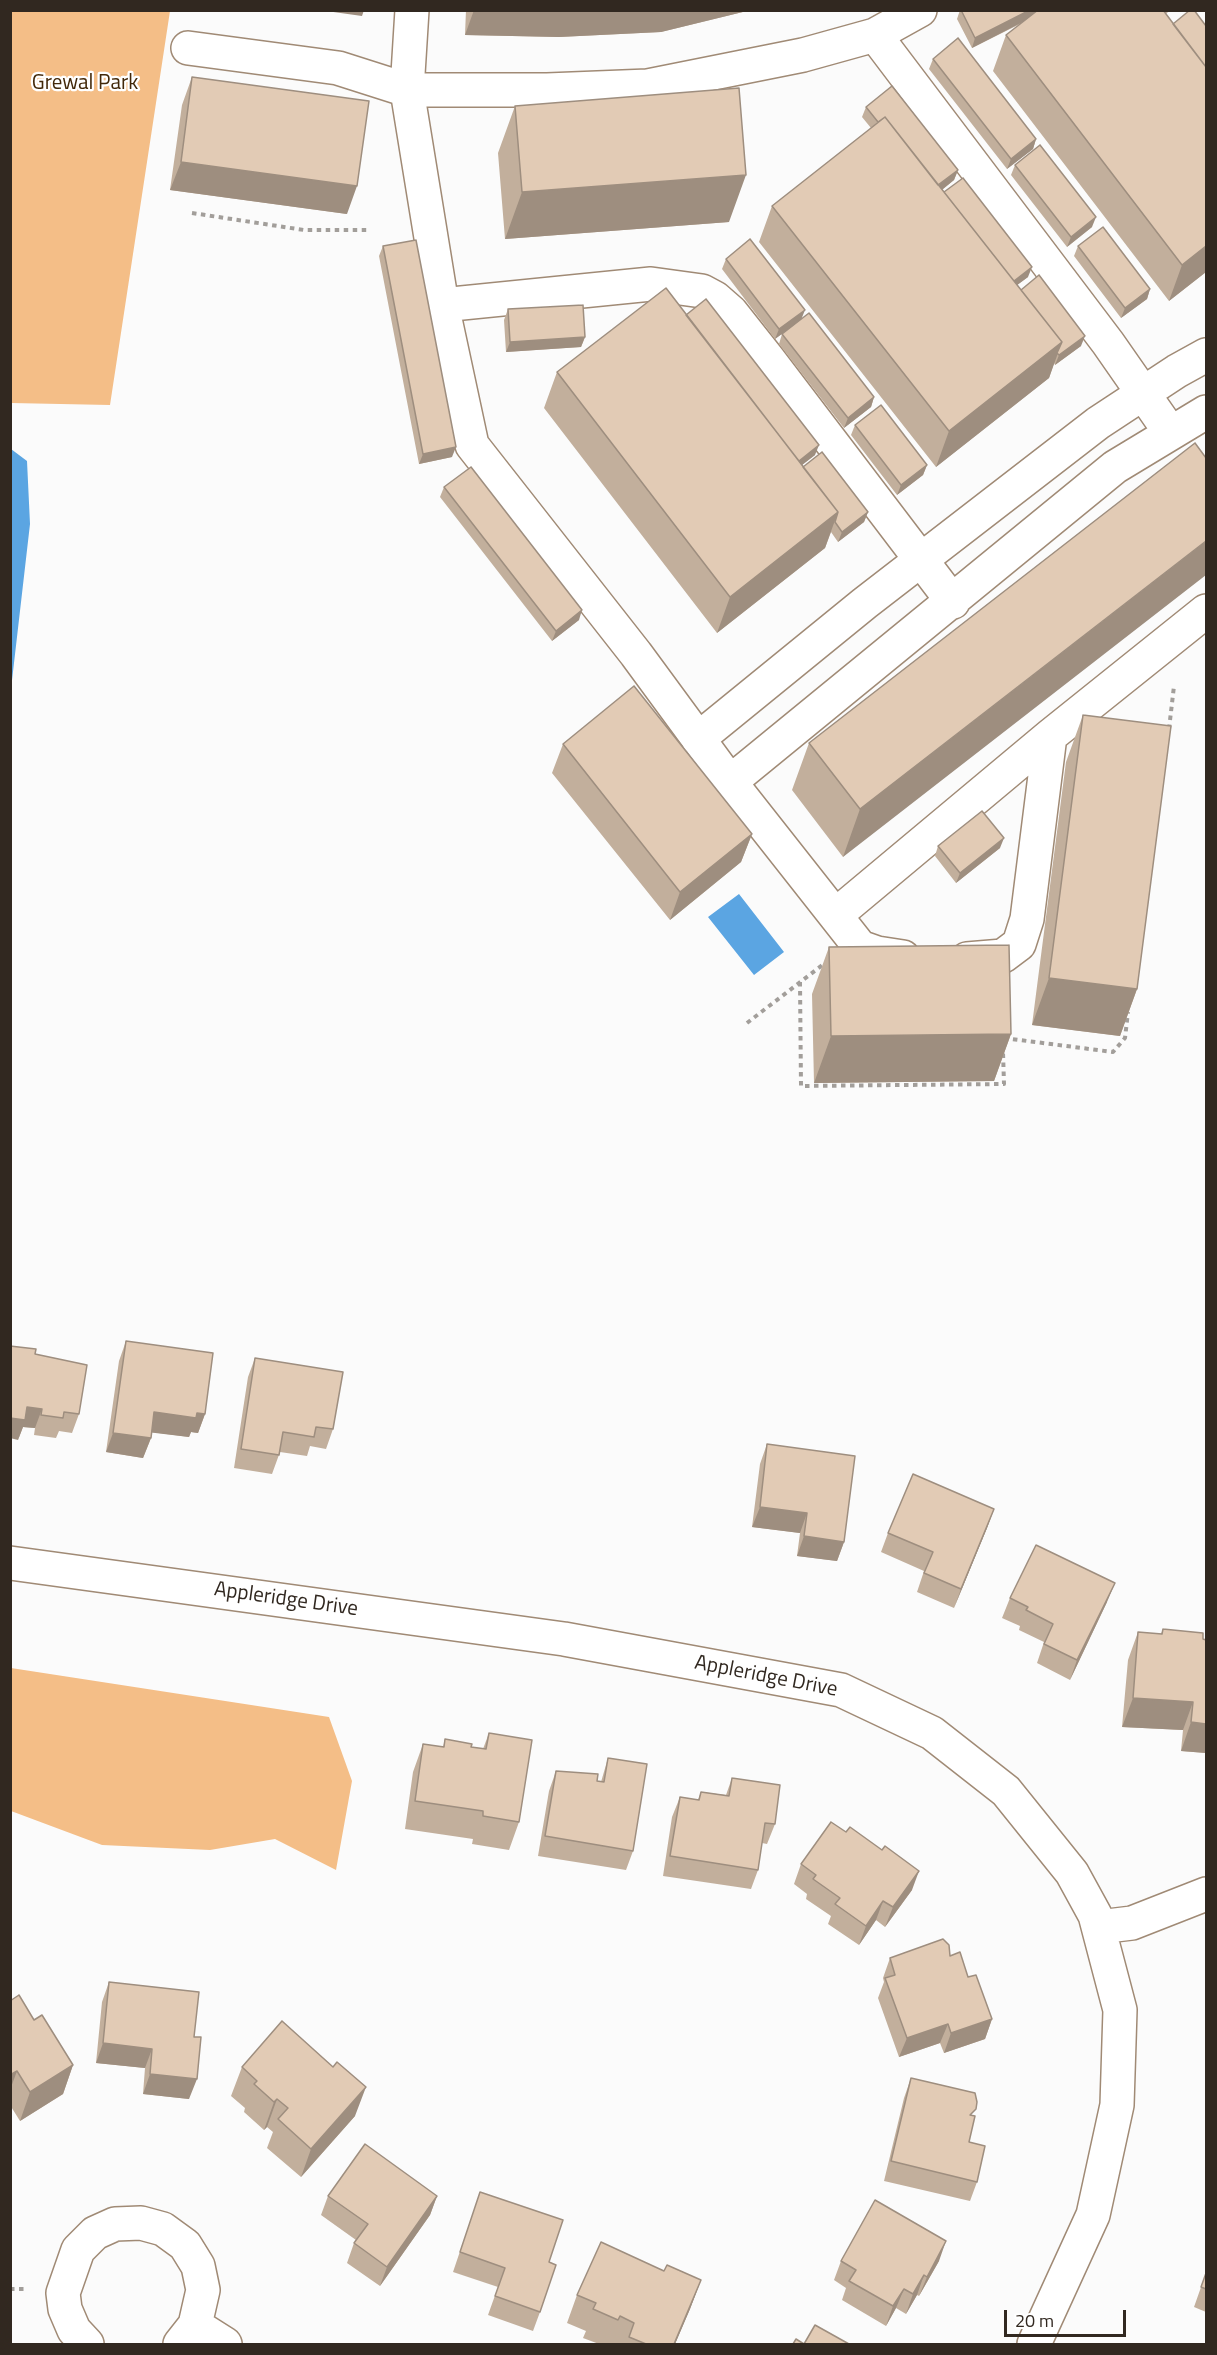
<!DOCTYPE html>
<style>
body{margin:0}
#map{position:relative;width:1217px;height:2355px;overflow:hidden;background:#fbfbfb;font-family:"Titillium Web",sans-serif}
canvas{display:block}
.frame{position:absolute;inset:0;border:12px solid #312820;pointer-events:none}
.scale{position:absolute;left:1004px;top:2310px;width:122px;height:27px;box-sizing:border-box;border:3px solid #312820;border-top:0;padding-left:8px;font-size:18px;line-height:21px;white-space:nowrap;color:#312820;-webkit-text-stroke:4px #fff;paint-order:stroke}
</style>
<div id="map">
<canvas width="1217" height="2355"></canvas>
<div class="frame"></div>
<div class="scale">20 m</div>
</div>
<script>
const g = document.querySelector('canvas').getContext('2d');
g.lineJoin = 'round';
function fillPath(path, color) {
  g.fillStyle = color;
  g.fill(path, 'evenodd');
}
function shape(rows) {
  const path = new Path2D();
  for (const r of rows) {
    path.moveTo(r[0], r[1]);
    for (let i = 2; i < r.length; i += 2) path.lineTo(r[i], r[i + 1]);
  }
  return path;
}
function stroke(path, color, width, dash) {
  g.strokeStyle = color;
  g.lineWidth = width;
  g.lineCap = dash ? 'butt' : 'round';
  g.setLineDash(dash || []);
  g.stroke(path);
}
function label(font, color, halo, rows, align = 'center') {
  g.font = font + ' "Titillium Web",sans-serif';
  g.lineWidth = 4.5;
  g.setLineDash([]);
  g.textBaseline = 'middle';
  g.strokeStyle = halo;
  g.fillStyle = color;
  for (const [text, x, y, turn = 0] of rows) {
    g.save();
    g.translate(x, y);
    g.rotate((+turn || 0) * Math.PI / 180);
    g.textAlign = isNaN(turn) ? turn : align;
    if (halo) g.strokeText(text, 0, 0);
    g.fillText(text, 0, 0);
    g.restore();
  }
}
fillPath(shape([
 [11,10,170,11,110,405,11,403],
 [11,1668,329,1717,352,1781,336,1870,275,1839,210,1850,102,1845,11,1811]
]), '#f4be87');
fillPath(shape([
 [11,449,27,461,30,524,11,689],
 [739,894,784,952,754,975,708,917]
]), '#5ba5e2');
const minor = shape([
 [412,10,407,90,442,305,472,445,636,654,730,782,860,947,877,953,903,957],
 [875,35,920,10],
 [188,48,338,68,407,90,547,90,648,86,803,55,875,35,1108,343,1170,432],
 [442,305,651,284,702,291,715,298,731,312,769,360,953,602],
 [698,739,865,603,1098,423,1177,371,1206,355],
 [730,782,1115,467,1206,412],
 [837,914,1050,736,1206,611],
 [967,959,1003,956,1019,944,1027,919,1050,736],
 [10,1563,564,1639,841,1690,932,1733,1006,1791,1072,1873,1095,1915,1120,2010,1117,2105,1093,2215,1034,2344],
 [1099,1927,1132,1923,1206,1894],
 [195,2325,225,2344],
 [87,2344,74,2330,65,2309,63,2293,78,2250,95,2233,115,2224,141,2223,163,2229,185,2245,198,2266,203,2290,195,2325,180,2344]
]);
stroke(minor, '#a08a75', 36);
stroke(shape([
 [192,213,304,230,367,230],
 [1169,729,1174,686],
 [800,982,801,1086,1004,1084,1003,1052],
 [747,1023,825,963],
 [1004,1038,1113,1052,1125,1038,1128,1012],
 [10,2289,28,2289]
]), '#a29e9a', 4, [4.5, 4.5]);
stroke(minor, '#fff', 33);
fillPath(shape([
 [466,10,751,10,661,32,559,37,465,35],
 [960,10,1170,10,1166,14,1206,272,1169,301,993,71,1006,35,1024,22,972,48,957,19],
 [933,59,1036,139,1033,149,1007,169,929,69],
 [192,77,347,214,170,190,182,105],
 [515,106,729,222,505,239,498,153],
 [866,107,958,170,954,180,942,190,1028,277,1017,285,1021,290,1081,346,1055,365,1054,363,1049,378,936,467,759,242,772,206,871,128,862,117],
 [1015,165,1092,227,1067,247,1011,175],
 [383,246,452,457,419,464,379,256],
 [1078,246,1150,289,1147,299,1121,318,1074,256],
 [726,259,801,319,874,397,871,407,844,428,779,344,782,334,792,326,775,339,722,269],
 [508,309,585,337,581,347,506,352,504,320],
 [686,315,815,455,802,465,868,512,864,522,838,542,831,532,825,548,717,633,544,408,557,372],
 [855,425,927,465,923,475,897,495,851,435],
 [1195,443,843,857,792,790,809,743],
 [444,487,579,620,552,641,440,497],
 [1083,715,1137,989,1120,1036,1032,1025,1066,762],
 [563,744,752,834,741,862,670,920,552,773],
 [938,846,1000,848,956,883,935,856],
 [829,947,1011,1034,994,1081,814,1083,812,994],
 [126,1341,205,1414,198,1433,191,1432,189,1437,151,1432,151,1438,143,1458,106,1452,119,1361],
 [35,1354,79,1414,72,1433,59,1431,56,1438,34,1435,35,1428,23,1427,18,1440],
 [255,1358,333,1429,326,1449,310,1446,307,1456,280,1452,272,1474,234,1468,248,1377],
 [767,1444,844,1542,837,1561,797,1556,800,1533,752,1527,760,1464],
 [994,1509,987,1528,954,1608,917,1592,924,1571,881,1552,888,1533],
 [1010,1598,1107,1602,1070,1680,1037,1663,1044,1642,1019,1630,1020,1626,1002,1618],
 [1163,1629,1203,1639,1206,1753,1181,1751,1183,1730,1122,1727,1128,1660,1138,1632,1161,1634],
 [489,1733,519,1822,509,1850,472,1844,473,1839,405,1829,413,1772,423,1744,443,1747,445,1739,471,1747,483,1749],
 [608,1758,633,1851,626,1870,538,1856,549,1791,556,1771,601,1782],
 [732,1778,775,1824,767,1844,762,1843,758,1870,751,1889,663,1876,672,1817,680,1797,698,1800,701,1792,726,1795],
 [801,1864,912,1890,885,1927,876,1920,859,1945,828,1924,831,1916,806,1899,807,1894,794,1884],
 [950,1956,968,1977,992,2019,985,2039,944,2053,940,2043,899,2057,878,1998,884,1982,883,1978,890,1958],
 [109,1982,194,2037,189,2099,143,2094,145,2068,96,2063,102,2002],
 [10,2001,34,2020,73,2065,63,2094,20,2121,10,2105],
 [242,2067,355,2116,301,2177,267,2148,273,2132,267,2127,264,2130,244,2112,245,2108,231,2096],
 [911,2078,974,2116,969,2142,977,2182,970,2201,884,2181,904,2098],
 [480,2192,549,2262,540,2312,533,2331,488,2315,498,2287,453,2272],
 [328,2196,437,2196,430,2215,380,2286,347,2263,354,2243,356,2240,321,2215],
 [841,2261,939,2261,919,2296,917,2295,906,2314,896,2308,886,2326,842,2300,846,2288,834,2280],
 [664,2271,701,2280,690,2309,675,2344,599,2344,583,2338,586,2331,567,2323,577,2295],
 [1206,2273,1206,2312,1194,2307]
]), '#c2af9c');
fillPath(shape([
 [319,10,364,10,362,16],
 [474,10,751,10,661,32,559,37,465,35],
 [1030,10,1046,10,972,48,975,38],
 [1036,139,1033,149,1007,169,1011,159],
 [181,162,357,186,347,214,170,190],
 [958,170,954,180,928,201,931,191],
 [746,175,729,222,505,239,522,192],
 [1096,217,1092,227,1067,247,1071,237],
 [1206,246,1206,272,1169,301,1182,265],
 [1032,267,1028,277,1001,297,1005,287],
 [1150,289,1147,299,1121,318,1125,308],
 [805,310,801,320,775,339,779,329],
 [1085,336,1081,346,1055,365,1059,355],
 [585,337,581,347,506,352,510,342],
 [1062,342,1049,378,936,467,949,431],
 [874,397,871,407,844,428,848,418],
 [819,445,815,455,789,475,793,465],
 [456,447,452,457,419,464,423,454],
 [927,465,923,475,897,495,901,485],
 [838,512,825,548,717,633,730,597],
 [868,512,864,522,838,542,842,532],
 [1206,541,1206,575,843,857,860,809],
 [582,610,579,620,552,641,556,631],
 [752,834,741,862,670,920,680,892],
 [1004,838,1000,848,956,883,960,873],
 [1049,978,1137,989,1120,1036,1032,1025],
 [1011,1034,994,1081,814,1083,831,1036],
 [27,1407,42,1409,35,1428,23,1427,18,1440,10,1438,10,1418],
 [154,1412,197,1413,205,1414,198,1433,191,1432,189,1437,147,1432],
 [113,1433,151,1438,143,1458,106,1452],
 [760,1507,807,1513,800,1533,752,1527],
 [994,1509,987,1528,954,1608,961,1589],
 [804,1536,844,1542,837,1561,797,1556],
 [1115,1583,1107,1602,1070,1680,1077,1660],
 [1133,1698,1193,1702,1183,1730,1122,1727],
 [1191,1722,1206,1724,1206,1753,1181,1751],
 [919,1871,912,1890,885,1927,893,1907],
 [883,1901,876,1920,859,1945,866,1926],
 [992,2019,985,2039,944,2053,951,2033],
 [948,2024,940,2043,899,2057,907,2038],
 [103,2043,152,2049,145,2068,96,2063],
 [73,2065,63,2094,20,2121,30,2092],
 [17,2071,10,2090,10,2075],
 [150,2074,197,2079,189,2099,143,2094],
 [366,2087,355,2116,301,2177,311,2149],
 [277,2099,267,2127,264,2130,274,2102],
 [437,2196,430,2215,380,2286,387,2267],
 [946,2241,939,2261,919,2296,927,2277],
 [924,2275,917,2295,906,2314,913,2294],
 [701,2280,690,2309,675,2344,674,2344],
 [904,2289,896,2308,886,2326,893,2306]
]), '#9e8e7f');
const building = shape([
 [961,10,1030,10,975,38,961,10],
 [1038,10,1163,10,1206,67,1206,246,1182,265,1006,35,1038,10],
 [1190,10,1194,10,1206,26,1206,67,1173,24,1190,10],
 [958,38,1036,139,1011,159,933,59,958,38],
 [192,77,369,101,357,186,181,162,192,77],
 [892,86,958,170,938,185,885,117,878,122,866,107,892,86],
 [739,88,746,175,522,192,515,106,739,88],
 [885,117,1062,342,949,431,772,206,885,117],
 [1040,145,1096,217,1071,237,1015,165,1040,145],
 [963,178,1032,267,1014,281,944,192,963,178],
 [1103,227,1150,289,1125,308,1078,246,1103,227],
 [750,239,805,310,779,329,726,259,750,239],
 [416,240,456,447,423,454,383,246,416,240],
 [1039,275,1085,336,1059,355,1057,353,1062,342,1021,290,1039,275],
 [666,288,838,512,730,597,557,372,666,288],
 [706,299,819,445,799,461,686,315,706,299],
 [583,305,585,337,510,342,508,309,583,305],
 [809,313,874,397,848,418,782,334,809,313],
 [881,405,927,465,901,485,855,425,881,405],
 [1195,443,1206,458,1206,541,860,809,809,743,1195,443],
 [822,452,868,512,842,532,835,522,838,512,803,467,822,452],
 [471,467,582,610,556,631,444,487,471,467],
 [634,686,752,834,680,892,563,744,634,686],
 [1083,715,1171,726,1137,989,1049,978,1083,715],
 [982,811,1004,838,960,873,938,846,982,811],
 [1009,945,1011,1034,831,1036,829,947,1009,945],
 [126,1341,213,1353,205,1414,197,1413,196,1418,154,1412,151,1438,113,1433,126,1341],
 [10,1346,36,1349,35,1354,87,1365,79,1414,64,1412,63,1418,41,1415,42,1409,27,1407,25,1420,10,1418,10,1346],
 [255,1358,343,1372,333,1429,316,1427,314,1437,283,1432,279,1455,241,1449,255,1358],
 [767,1444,855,1456,844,1542,804,1536,807,1513,760,1507,767,1444],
 [913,1474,994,1509,961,1589,924,1573,933,1552,888,1533,913,1474],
 [1036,1545,1115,1583,1077,1660,1044,1644,1053,1624,1026,1610,1028,1607,1010,1598,1036,1545],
 [1163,1629,1203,1633,1203,1639,1206,1640,1206,1724,1191,1722,1193,1702,1133,1698,1138,1632,1162,1634,1163,1629],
 [489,1733,532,1740,519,1822,483,1816,483,1811,415,1801,423,1744,444,1747,445,1739,472,1744,471,1747,486,1749,489,1733],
 [608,1758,647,1764,633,1851,545,1836,556,1771,598,1774,597,1781,604,1782,608,1758],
 [732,1778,780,1785,775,1824,765,1823,758,1870,670,1856,680,1797,699,1800,701,1792,729,1796,732,1778],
 [831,1822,846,1832,850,1827,882,1850,885,1846,919,1871,893,1907,883,1901,866,1926,835,1904,840,1898,813,1879,816,1875,801,1864,831,1822],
 [943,1939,949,1945,950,1956,960,1952,968,1977,976,1975,992,2019,951,2033,948,2024,907,2038,885,1978,895,1975,890,1958,943,1939],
 [109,1982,199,1992,194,2037,201,2037,197,2079,150,2074,152,2049,103,2043,109,1982],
 [19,1995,34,2020,42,2015,73,2065,30,2092,17,2071,10,2075,10,2001,19,1995],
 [282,2021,333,2067,337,2062,366,2087,311,2149,278,2119,288,2108,277,2099,274,2102,254,2084,257,2081,242,2067,282,2021],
 [911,2078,975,2093,977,2102,976,2109,970,2115,975,2116,969,2142,985,2146,977,2182,891,2161,911,2078],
 [365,2144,437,2196,387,2267,354,2243,368,2224,328,2196,365,2144],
 [480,2192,563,2220,549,2262,556,2265,540,2312,495,2296,505,2268,460,2252,480,2192],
 [875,2200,946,2241,927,2277,924,2275,913,2294,904,2289,893,2306,849,2281,856,2270,841,2261,875,2200],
 [601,2242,664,2271,667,2265,701,2280,674,2344,646,2344,629,2337,634,2323,620,2316,618,2320,593,2309,596,2303,577,2295,601,2242],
 [1206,2273,1206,2289,1201,2287,1206,2273],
 [815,2325,849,2344,793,2344,796,2339,804,2344,815,2325]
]);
fillPath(building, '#e2cbb5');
stroke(building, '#9e8e7f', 1.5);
label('21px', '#422809', '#fff', [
 ["Grewal Park",85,84]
]);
label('21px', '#312820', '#fff', [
 ["Appleridge Drive",286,1600,8],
 ["Appleridge Drive",766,1677,11]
]);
</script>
